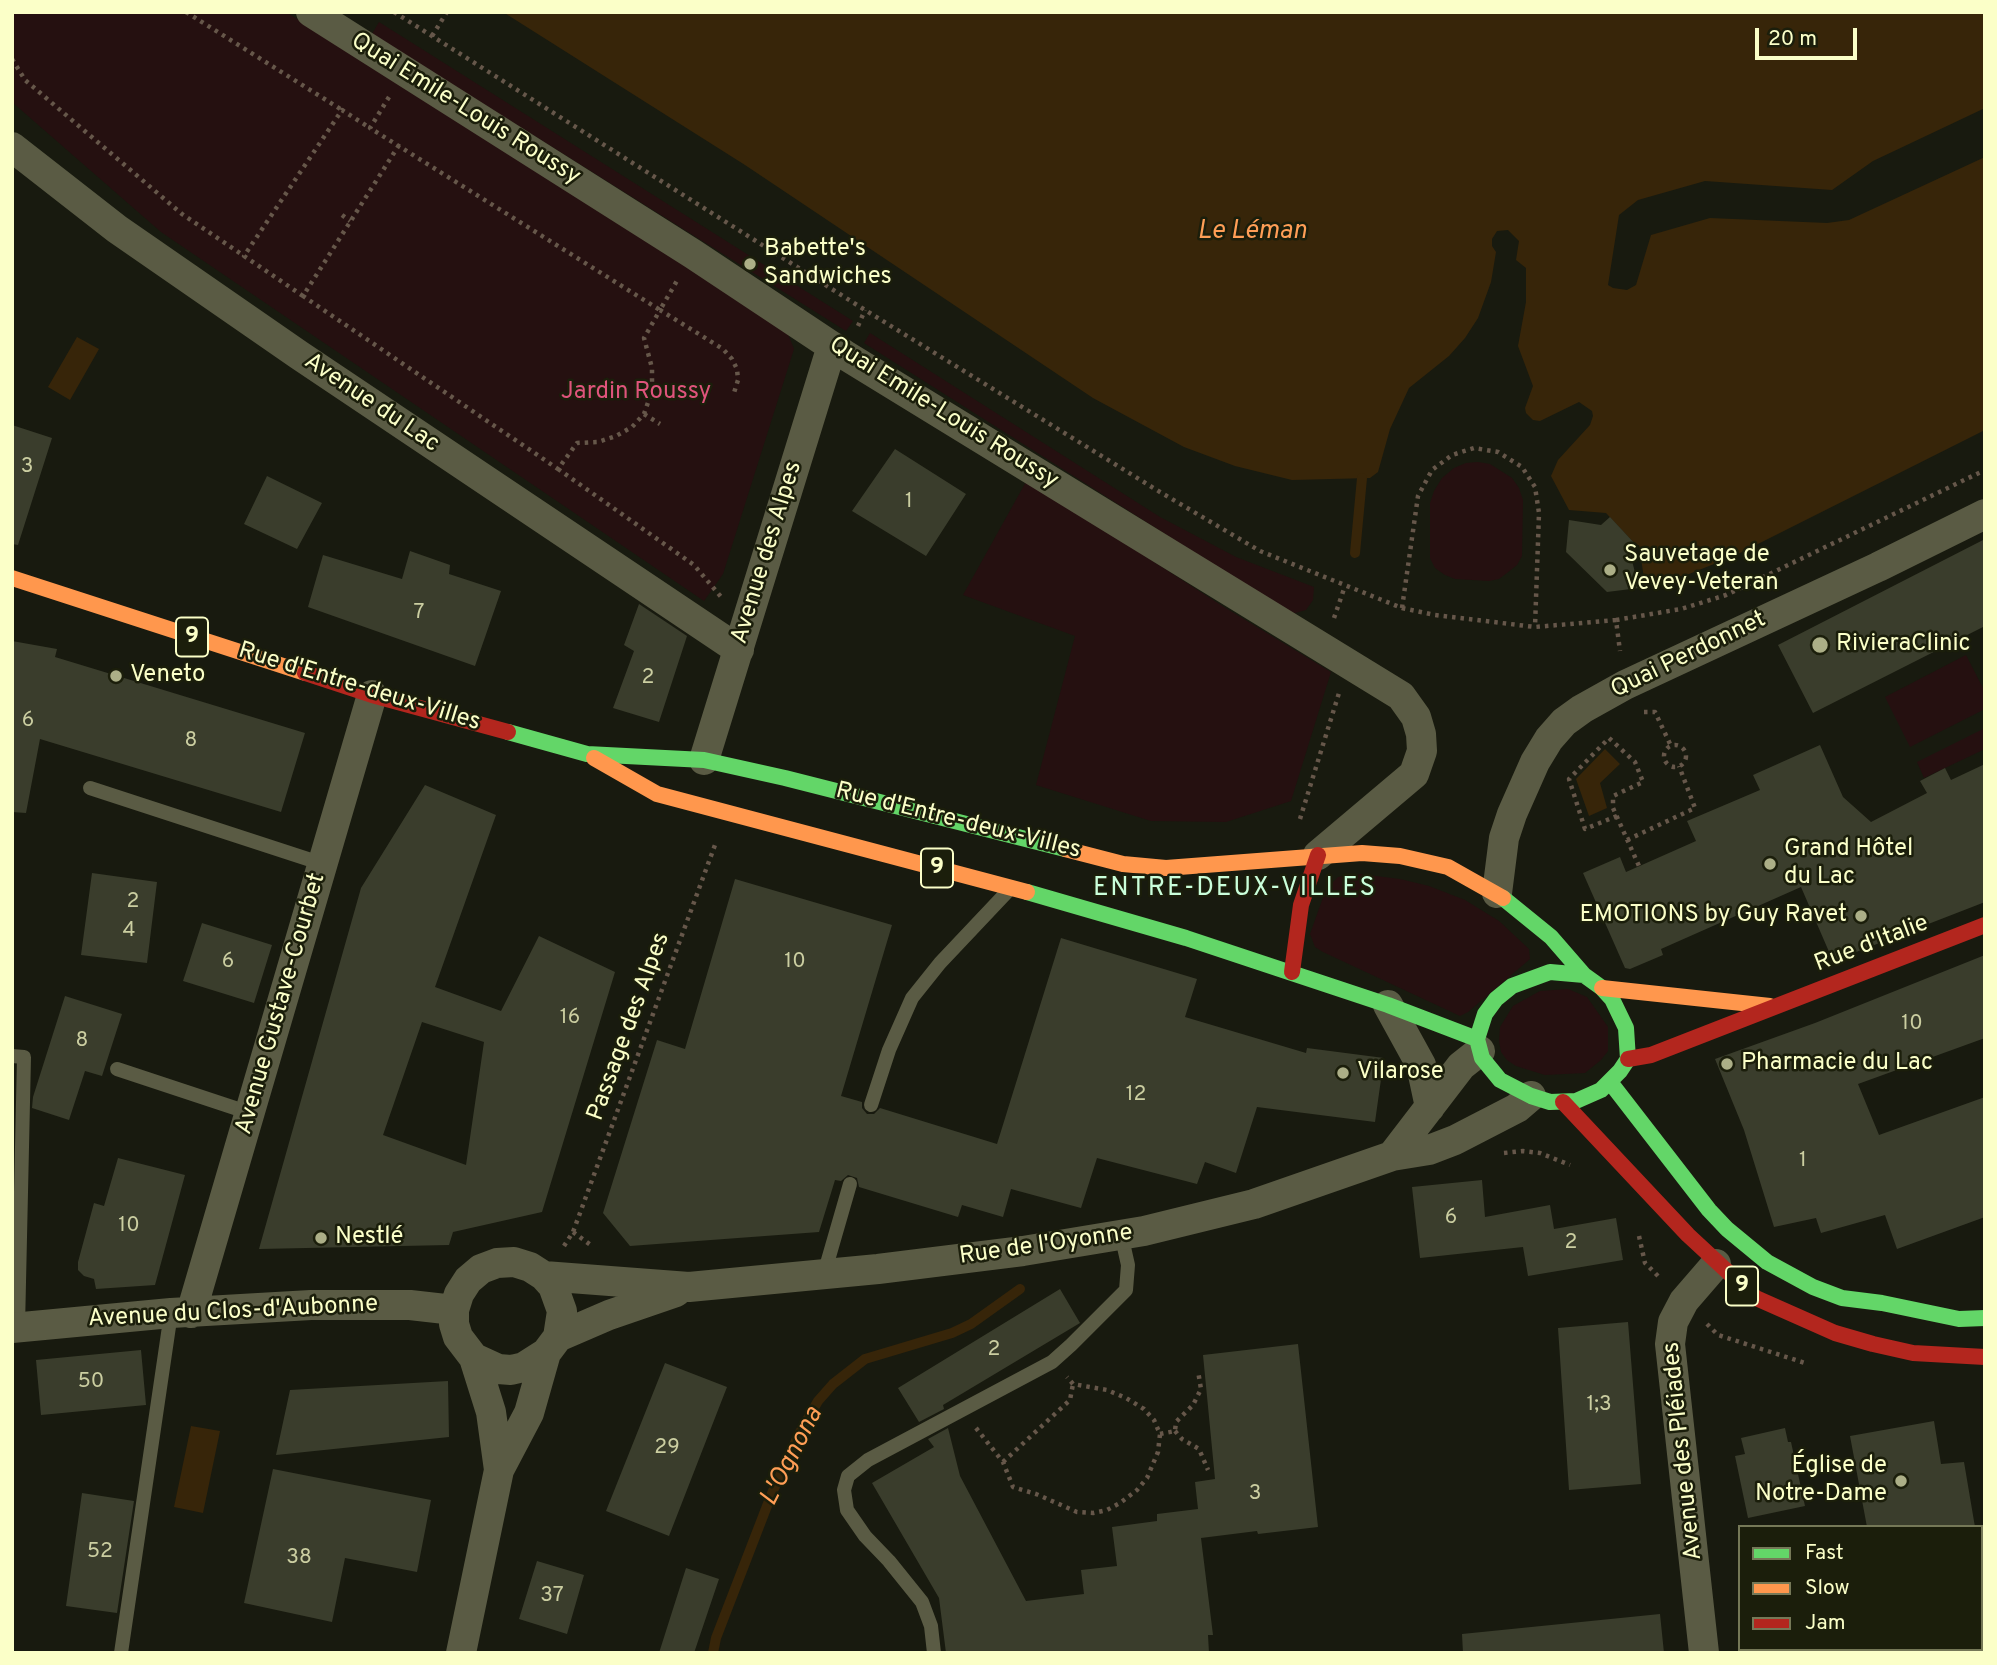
<!DOCTYPE html>
<meta charset="utf-8">
<style>
body{margin:0}
#map{position:relative;width:1997px;height:1665px;overflow:hidden;background:#181a0f;font-family:Overpass,sans-serif}
canvas{display:block}
.frame{position:absolute;inset:0;border:14px solid #fbffc8;pointer-events:none}
.legend{position:absolute;left:1738px;top:1525px;width:245px;height:126px;box-sizing:border-box;background:#1b1e0b;border:2px solid #757857;margin:0;padding:9px 12px;list-style:none;font-size:21px;color:#fbffc8}
.legend li{display:flex;align-items:center;gap:14px;height:35px}
.legend b{width:35px;border:2px solid #757857}
.scale{position:absolute;left:1755px;top:28px;width:102px;height:32px;box-sizing:border-box;border:4px solid #fbffc8;border-top:0;padding-left:9px;font-size:21px;line-height:24px;white-space:nowrap;color:#fbffc8;-webkit-text-stroke:5px #1b1e0b;paint-order:stroke}
</style>
<div id="map">
<canvas width="1997" height="1665"></canvas>
<div class="frame"></div>
<ul class="legend">
<li><b style="height:9px;background:#63d668"></b>Fast</li>
<li><b style="height:9px;background:#ff974d"></b>Slow</li>
<li><b style="height:9px;background:#b3261e"></b>Jam</li>
</ul>
<div class="scale">20 m</div>
</div>
<script>
const g = document.querySelector('canvas').getContext('2d');
g.lineJoin = 'round';
function fillPath(path, color) {
  g.fillStyle = color;
  g.fill(path, 'evenodd');
}
function shape(rows) {
  const path = new Path2D();
  for (const r of rows) {
    if (r.length === 3) {
      path.moveTo(r[0] + r[2], r[1]);
      path.arc(r[0], r[1], r[2], 0, 2 * Math.PI);
      continue;
    }
    path.moveTo(r[0], r[1]);
    for (let i = 2; i < r.length; i += 2) path.lineTo(r[i], r[i + 1]);
  }
  return path;
}
function stroke(path, color, width, dash) {
  g.strokeStyle = color;
  g.lineWidth = width;
  g.lineCap = dash ? 'butt' : 'round';
  g.setLineDash(dash || []);
  g.stroke(path);
}
function label(font, color, halo, rows, align = 'center') {
  g.font = font + ' Overpass,sans-serif';
  g.lineWidth = 5;
  g.setLineDash([]);
  g.textBaseline = 'middle';
  g.strokeStyle = halo;
  g.fillStyle = color;
  for (const [text, x, y, turn = 0] of rows) {
    g.save();
    g.translate(x, y);
    g.rotate((+turn || 0) * Math.PI / 180);
    g.textAlign = isNaN(turn) ? turn : align;
    if (halo) g.strokeText(text, 0, 0);
    g.fillText(text, 0, 0);
    g.restore();
  }
}
fillPath(shape([
 [12,12,286,12,786,329,794,349,723,574,704,601,161,232,12,102],
 [379,22,853,321,846,331,372,34],
 [870,333,1160,517,1236,557,1314,587,1313,600,1306,610,1295,613,1285,610,864,343],
 [1478,462,1490,464,1512,478,1519,488,1523,500,1522,556,1517,565,1507,573,1499,579,1489,581,1455,579,1445,575,1435,568,1430,558,1430,503,1434,491,1442,478,1454,468,1466,463],
 [1027,480,1224,607,1331,672,1291,801,1226,822,1151,821,1036,785,1075,636,963,595],
 [1966,655,1985,692,1985,709,1910,747,1885,697],
 [1985,728,1985,749,1924,778,1917,762],
 [1360,874,1400,879,1429,886,1465,900,1499,921,1529,949,1530,959,1468,1012,1460,1016,1323,952,1315,947,1310,934,1326,889,1338,877],
 [1568,989,1587,997,1608,1027,1608,1051,1601,1060,1585,1073,1545,1075,1516,1066,1507,1060,1501,1052,1499,1041,1500,1027,1513,1006,1540,991]
]), '#251010');
fillPath(shape([
 [503,12,1985,12,1985,108,1873,161,1832,190,1705,181,1638,200,1619,215,1608,285,1613,288,1627,290,1636,285,1651,235,1710,218,1827,223,1849,220,1985,157,1985,430,1734,556,1689,574,1645,585,1639,545,1637,546,1606,513,1569,510,1551,476,1558,460,1590,425,1593,416,1592,411,1579,402,1540,421,1533,420,1526,413,1525,408,1533,386,1518,346,1526,302,1526,268,1516,260,1519,241,1508,230,1497,231,1492,239,1492,246,1496,252,1491,282,1478,318,1465,338,1449,356,1409,388,1390,429,1378,472,1370,478,1292,480,1235,466,1184,447,1093,398,745,165],
 [77,337,99,349,70,400,48,387],
 [1605,749,1620,764,1600,783,1607,808,1589,816,1576,779],
 [191,1426,220,1431,203,1513,174,1507]
]), '#372509');
stroke(shape([
 [1355,553,1362,478],
 [713,1653,716,1638,772,1493,799,1434,818,1401,833,1384,865,1359,952,1333,971,1324,1020,1289]
]), '#372509', 10);
fillPath(shape([
 [12,425,52,438,18,545,12,544],
 [895,449,966,494,926,556,852,511],
 [267,476,322,503,297,549,244,524],
 [1610,517,1637,546,1630,553,1639,588,1607,592,1566,552,1569,520,1601,525],
 [1985,539,1985,626,1813,713,1778,645],
 [410,551,450,565,449,574,501,591,475,666,308,607,323,555,402,579],
 [639,604,687,636,659,722,613,708,634,651,624,645],
 [12,641,57,649,55,657,305,733,281,812,40,739,26,813,12,812],
 [1820,745,1843,797,1871,822,1927,793,1920,781,1945,768,1951,780,1985,764,1985,902,1833,961,1801,887,1661,949,1663,955,1630,969,1625,968,1583,873,1620,857,1626,872,1696,841,1687,821,1760,790,1753,775],
 [425,785,496,815,435,987,501,1011,539,936,615,972,542,1212,453,1232,449,1245,259,1249,361,888],
 [422,1022,484,1042,466,1165,383,1135],
 [92,873,157,882,147,963,81,955],
 [735,879,892,925,841,1096,862,1102,862,1108,867,1114,874,1114,880,1108,997,1144,1061,938,1197,979,1185,1017,1306,1053,1307,1048,1384,1058,1375,1122,1257,1107,1236,1173,1205,1162,1197,1184,1097,1158,1081,1208,1011,1189,1003,1217,962,1205,958,1217,859,1187,857,1178,848,1175,841,1181,835,1180,819,1232,630,1246,603,1213,657,1040,685,1049],
 [202,923,272,945,254,1003,183,981],
 [1985,955,1985,1038,1858,1084,1879,1135,1985,1097,1985,1217,1897,1249,1885,1215,1821,1233,1816,1218,1774,1227,1744,1130,1715,1059,1815,1023],
 [65,996,122,1014,102,1076,85,1071,69,1120,32,1108,33,1097],
 [118,1158,185,1175,155,1285,96,1289,94,1279,84,1276,78,1270,78,1262,94,1203,104,1206],
 [1482,1180,1485,1217,1550,1205,1554,1229,1616,1218,1623,1260,1528,1276,1523,1247,1420,1258,1412,1187],
 [1060,1289,1080,1323,943,1405,944,1409,919,1422,898,1388],
 [1628,1322,1641,1484,1569,1490,1558,1328],
 [1298,1344,1318,1527,1258,1534,1257,1531,1201,1538,1213,1635,1208,1635,1209,1653,946,1653,939,1598,872,1483,934,1447,928,1439,948,1428,960,1476,1026,1601,1084,1594,1081,1570,1117,1566,1112,1527,1157,1521,1157,1514,1198,1509,1195,1482,1215,1479,1203,1355],
 [141,1350,146,1405,41,1415,36,1360],
 [665,1363,727,1387,669,1536,606,1511],
 [448,1381,449,1437,276,1455,290,1390],
 [1934,1421,1941,1464,1964,1462,1975,1527,1867,1527,1850,1436],
 [1785,1428,1788,1442,1791,1442,1805,1506,1748,1518,1735,1456,1745,1454,1741,1438],
 [273,1469,431,1500,417,1572,345,1558,332,1622,244,1603],
 [82,1493,134,1501,117,1613,66,1606],
 [537,1561,584,1575,567,1634,519,1619],
 [686,1568,719,1579,694,1653,659,1653],
 [1660,1614,1664,1653,1463,1653,1462,1634]
]), '#3a3d2c');
stroke(shape([
 [186,12,342,110],
 [394,12,865,310,1160,492,1260,551,1402,608,1435,615,1535,627,1616,620,1620,651],
 [432,36,447,12],
 [12,59,25,80,182,214,244,256],
 [389,97,370,128,660,310,678,279],
 [399,145,303,296,558,469,577,443,598,442,616,436,632,427,644,414,652,391,652,368,644,338,660,310,723,349,732,359,737,369,738,380,733,396],
 [342,215,350,221],
 [303,296,244,256,342,110,370,128],
 [858,326,865,310],
 [644,414,660,424],
 [558,469,694,565,722,598],
 [1402,608,1418,496,1432,470,1452,455,1474,448,1498,452,1522,467,1535,487,1539,513,1535,627],
 [1334,618,1345,586],
 [1616,620,1681,609,1726,595,1985,470],
 [1644,712,1655,712,1671,746],
 [1675,756,11],
 [1617,816,1585,829,1569,779,1609,738,1635,762,1643,782,1613,796,1613,808,1639,866],
 [1300,819,1339,693],
 [1627,840,1695,808,1679,766],
 [1504,1153,1523,1151,1540,1153,1570,1165],
 [573,1232,592,1246],
 [1639,1236,1645,1263,1661,1279],
 [564,1246,573,1232,715,845],
 [1707,1324,1718,1335,1805,1363],
 [976,1428,1003,1462,1013,1487,1036,1494,1077,1512,1093,1513,1107,1510,1120,1503,1137,1490,1147,1478,1158,1452,1160,1434,1154,1420,1144,1409,1126,1398,1107,1390,1073,1384,1067,1377],
 [1175,1431,1182,1439,1199,1449,1208,1470],
 [1160,1434,1175,1431,1176,1422,1193,1405,1201,1389,1198,1371],
 [1003,1462,1070,1400,1073,1384]
]), '#66574a', 4.5, [3.5, 5]);
stroke(shape([
 [90,788,323,864],
 [12,1056,24,1057,18,1327],
 [117,1069,250,1113],
 [871,1105,889,1050,912,998,940,963,1008,891],
 [824,1274,850,1184],
 [121,1653,171,1313],
 [934,1653,931,1626,922,1602,889,1561,865,1536,847,1510,844,1490,848,1476,868,1460,1052,1362,1071,1345,1126,1290,1128,1265,1121,1234]
]), '#5a5b44', 14);
stroke(shape([
 [311,12,693,254,845,355,1401,696,1416,717,1421,734,1422,751,1414,774,1318,855],
 [12,147,117,229,299,355,739,650],
 [704,760,832,346],
 [1497,893,1504,838,1512,814,1535,762,1549,739,1564,722,1582,709,1625,685,1878,567,1985,514],
 [1388,1005,1421,1065,1430,1107],
 [1392,1156,1461,1066,1480,1051],
 [544,1276,689,1287,878,1269,1023,1251,1144,1231,1254,1204,1392,1156,1429,1150,1455,1140,1517,1108,1531,1096],
 [191,1313,372,695],
 [12,1328,171,1313,311,1305,410,1305,454,1310],
 [558,1337,609,1315,676,1292],
 [474,1358,498,1369,511,1370,524,1367,546,1353,558,1337,562,1311,553,1286,544,1276,530,1267,514,1262,497,1263,481,1269,468,1280,459,1294,454,1310,454,1324,458,1337,474,1358,491,1412,499,1470],
 [461,1653,499,1470,529,1413,546,1353],
 [1704,1653,1670,1344,1673,1322,1684,1301,1716,1264]
]), '#5a5b44', 30);
stroke(shape([
 [508,732,587,754,704,760,785,778,1065,849],
 [1027,892,1186,938,1388,1005,1477,1039],
 [1503,898,1551,937,1584,975],
 [1550,972,1584,975,1602,988,1612,999,1626,1028,1628,1059,1620,1071,1601,1090,1576,1101,1550,1102,1531,1096,1500,1080,1482,1058,1477,1039,1485,1014,1496,999,1512,986,1550,972],
 [1610,1082,1709,1210,1727,1229,1767,1262,1813,1287,1842,1298,1882,1303,1959,1319,1985,1318]
]), '#63d668', 16);
stroke(shape([
 [12,578,305,673],
 [594,758,657,794,1027,892],
 [1065,849,1123,864,1166,868,1362,853,1400,856,1448,867,1503,898],
 [1602,988,1770,1006]
]), '#ff974d', 16);
stroke(shape([
 [305,673,372,695,508,732],
 [1292,972,1301,905,1318,855],
 [1628,1059,1651,1055,1985,925],
 [1563,1102,1688,1235,1756,1298,1835,1333,1873,1344,1913,1353,1985,1357]
]), '#b3261e', 16);
for (const [x, y, r, color] of [
 [750,264,7,"#acaf87"],
 [1610,570,7,"#acaf87"],
 [1820,645,9,"#acaf87"],
 [116,676,7,"#acaf87"],
 [1770,864,7,"#acaf87"],
 [1861,916,7,"#acaf87"],
 [1727,1064,7,"#acaf87"],
 [1343,1073,7,"#acaf87"],
 [321,1238,7,"#acaf87"],
 [1901,1481,7,"#acaf87"]
]) {
  const dot = new Path2D();
  dot.arc(x, y, r, 0, 2 * Math.PI);
  g.fillStyle = color;
  g.fill(dot);
  stroke(dot, '#1b1e0b', 2.5);
}
label('21px', '#cbcea1', null, [
 ["3",27,468],
 ["1",909,503],
 ["7",419,614],
 ["2",648,679],
 ["6",28,722],
 ["8",191,742],
 ["2",133,903],
 ["4",129,932],
 ["6",228,963],
 ["10",795,963],
 ["16",570,1019],
 ["10",1912,1025],
 ["8",82,1042],
 ["12",1136,1096],
 ["1",1803,1162],
 ["6",1451,1219],
 ["10",129,1227],
 ["2",1571,1244],
 ["2",994,1351],
 ["50",91,1383],
 ["1;3",1599,1406],
 ["29",667,1449],
 ["3",1255,1495],
 ["52",100,1553],
 ["38",299,1559],
 ["37",552,1597]
]);
for (const [x, y, w] of [
 [192,637,32],
 [937,868,32],
 [1742,1286,32]
]) {
  const box = new Path2D();
  box.roundRect(x - w / 2, y - 19.5, w, 39, 5);
  g.fillStyle = '#1b1e0b';
  g.fill(box);
  stroke(box, '#fbffc8', 2);
}
label('bold 23px', '#fbffc8', null, [
 ["9",192,637],
 ["9",937,868],
 ["9",1742,1286]
]);
label('24px', '#fbffc8', '#1b1e0b', [
 ["Quai Emile-Louis Roussy",465,110,32],
 ["Avenue du Lac",371,404,34],
 ["Quai Emile-Louis Roussy",943,414,32],
 ["Avenue des Alpes",768,553,-73],
 ["Quai Perdonnet",1689,656,-26],
 ["Rue d'Entre-deux-Villes",359,688,17],
 ["Rue d'Entre-deux-Villes",958,822,14],
 ["Rue d'Italie",1872,945,-21],
 ["Avenue Gustave-Courbet",282,1004,-74],
 ["Passage des Alpes",630,1027,-70],
 ["Rue de l'Oyonne",1046,1246,-8],
 ["Avenue du Clos-d'Aubonne",233,1313,-3],
 ["Avenue des Pléiades",1684,1451,-96]
]);
label('24px', '#fbffc8', '#1b1e0b', [
 ["Babette's",764,250],
 ["Sandwiches",764,278],
 ["Sauvetage de",1624,556],
 ["Vevey-Veteran",1624,584],
 ["RivieraClinic",1836,645],
 ["Veneto",130,676],
 ["Grand Hôtel",1784,850],
 ["du Lac",1784,878],
 ["EMOTIONS by Guy Ravet",1847,916,"right"],
 ["Pharmacie du Lac",1741,1064],
 ["Vilarose",1357,1073],
 ["Nestlé",335,1238],
 ["Église de",1887,1467,"right"],
 ["Notre-Dame",1887,1495,"right"]
], 'left');
label('24px', '#df547c', '#1b1e0b', [
 ["Jardin Roussy",636,393]
]);
label('italic 26px', '#ff9e56', '#1b1e0b', [
 ["Le Léman",1252,233],
 ["L'Ognona",793,1457,-63]
]);
g.letterSpacing = '2px';
label('26px', '#caffdb', '#1b1e0b', [
 ["ENTRE-DEUX-VILLES",1235,890]
]);
g.letterSpacing = '0px';
</script>
